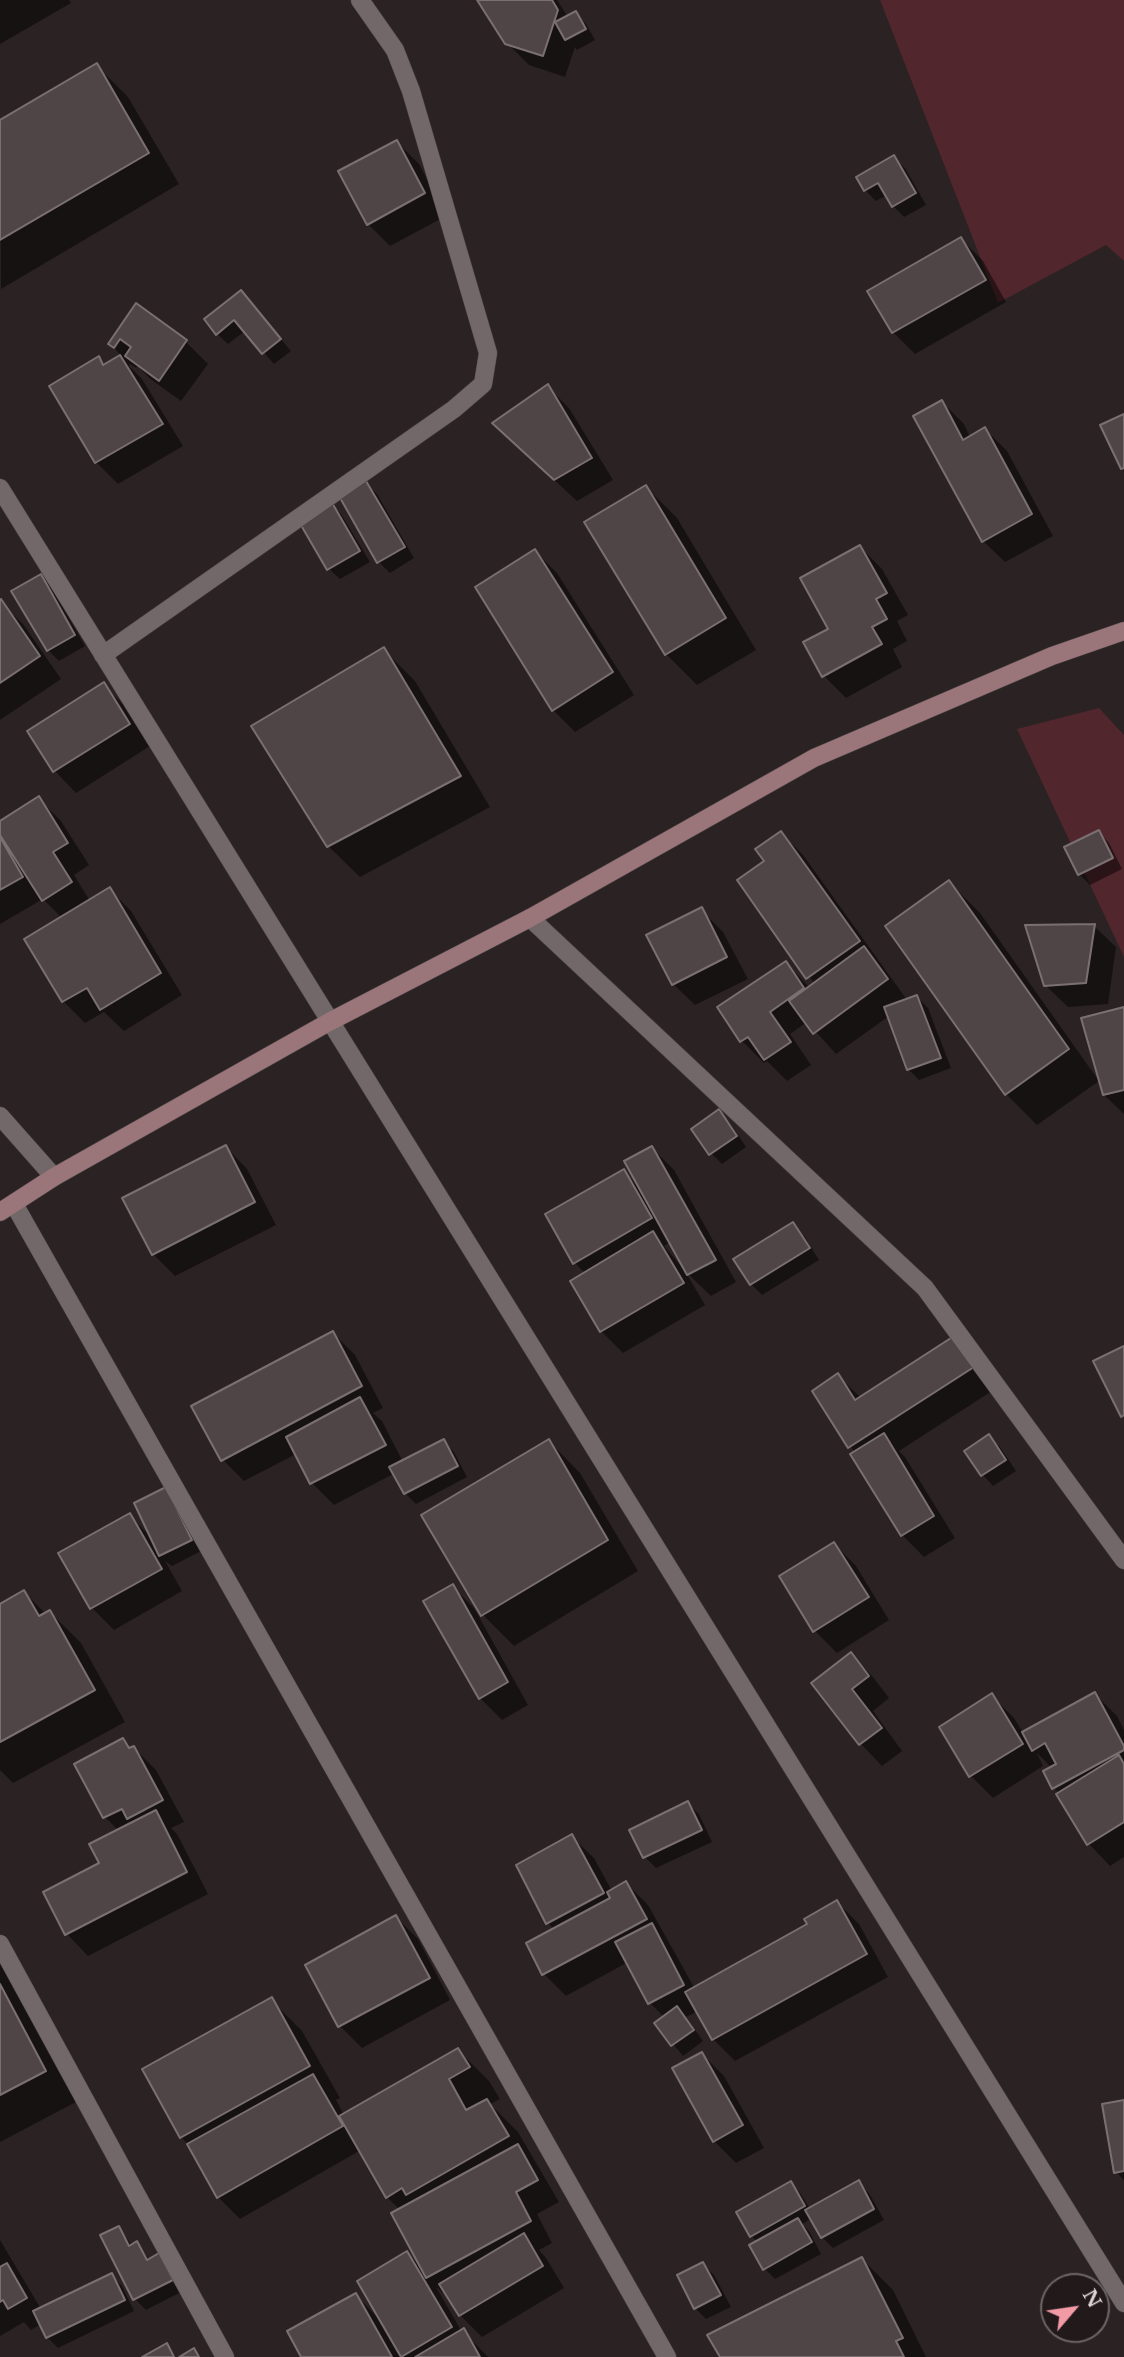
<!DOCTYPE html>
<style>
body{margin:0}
#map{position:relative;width:1124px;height:2357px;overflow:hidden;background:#2b2223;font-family:"Libre Baskerville",serif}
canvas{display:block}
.north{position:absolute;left:1040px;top:2273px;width:70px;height:70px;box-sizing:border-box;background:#21191a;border:2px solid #6c6565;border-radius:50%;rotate:61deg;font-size:19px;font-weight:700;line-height:28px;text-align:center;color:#dcd6d6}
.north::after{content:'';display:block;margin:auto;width:24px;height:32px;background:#f39aa7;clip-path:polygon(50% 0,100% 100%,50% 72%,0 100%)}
</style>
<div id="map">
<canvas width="1124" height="2357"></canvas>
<div class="north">N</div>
</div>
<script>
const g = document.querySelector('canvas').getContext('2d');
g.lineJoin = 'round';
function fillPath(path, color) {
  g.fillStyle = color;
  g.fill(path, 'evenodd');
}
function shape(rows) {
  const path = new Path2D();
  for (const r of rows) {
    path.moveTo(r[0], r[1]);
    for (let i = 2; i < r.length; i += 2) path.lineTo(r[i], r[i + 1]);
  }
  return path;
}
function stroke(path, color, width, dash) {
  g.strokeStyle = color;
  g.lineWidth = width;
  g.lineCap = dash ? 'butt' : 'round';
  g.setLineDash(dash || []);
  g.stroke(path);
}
fillPath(shape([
 [880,0,1124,0,1124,261,1106,245,998,303],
 [1099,708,1124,735,1124,957,1017,729]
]), '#51262d');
fillPath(shape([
 [0,0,69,0,71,3,0,44],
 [479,0,557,0,568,17,575,13,586,24,595,40,577,50,575,47,565,77,529,65,507,43],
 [97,66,128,97,179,184,1,289,0,122],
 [397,142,419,164,446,216,390,246,368,224],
 [894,158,905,168,926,205,904,217,893,206,887,195,876,201,865,190],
 [961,239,983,261,1006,302,915,354,893,332,870,292],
 [241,292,291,351,274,364,245,331,228,344,217,334],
 [137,306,186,342,208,364,181,401,149,378,138,366,136,368,130,364,129,366,142,379,183,446,118,484,96,462,98,358,106,366,122,356,110,344],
 [548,387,569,408,613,480,577,501,516,445],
 [942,402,964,424,970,437,985,429,1007,451,1053,536,1005,562,983,541],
 [366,483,377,494,414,558,390,573,379,562],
 [646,487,677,518,756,650,697,685,666,654],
 [331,503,341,514,370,562,340,579,329,569],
 [860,547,882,569,908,615,897,621,907,641,893,649,902,667,846,698,824,676,806,643,830,629],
 [535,551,557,573,634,695,575,732,553,710],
 [40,576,51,587,85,646,59,661,48,650,14,591],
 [0,602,23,624,61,679,0,720],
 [383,649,415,681,490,807,360,877,328,846],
 [103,685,125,706,150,746,76,793,55,771],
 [39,799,61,821,89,865,74,875,90,901,109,889,131,911,182,995,124,1031,104,1012,85,1023,63,1001,62,918,43,899,0,924,0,823],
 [1099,832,1109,843,1122,869,1090,885,1079,874],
 [781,833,803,855,907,1000,917,997,928,1008,951,1068,919,1080,908,1069,889,1016,836,1054,807,1022,790,1034,811,1065,787,1081,767,1061,764,1063,742,1041,786,963,810,988,815,984,739,881,766,861],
 [949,882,980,913,1099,1081,1037,1125,1006,1094],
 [701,910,723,932,748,979,695,1005,673,984],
 [1094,926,1116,947,1108,1004,1068,1007,1045,985],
 [1124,1009,1124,1114,1104,1095],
 [719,1112,730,1123,746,1147,722,1164,711,1153],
 [226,1147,247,1169,276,1225,175,1276,153,1254],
 [652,1148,674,1170,736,1282,711,1296,685,1271,705,1305,623,1353,601,1331,572,1282,586,1274,575,1263,623,1171,639,1187],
 [671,1242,683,1263,680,1265,664,1246],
 [793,1225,804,1236,819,1260,762,1295,751,1284],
 [333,1333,355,1355,383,1408,373,1413,382,1421,403,1462,443,1441,454,1452,467,1477,416,1504,405,1493,395,1473,334,1505,312,1483,296,1454,244,1481,222,1459],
 [954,1338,995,1389,899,1451,905,1457,955,1538,924,1557,902,1535,855,1453,814,1391,838,1376,861,1398],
 [989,1437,1000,1447,1016,1471,993,1486,983,1475,966,1452],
 [549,1441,580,1473,638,1571,514,1646,483,1615],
 [166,1489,201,1551,172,1566,165,1561,182,1591,114,1630,92,1608,61,1554,129,1515,151,1537],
 [834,1544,856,1566,889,1620,837,1653,815,1631],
 [452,1586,474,1608,528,1705,502,1720,480,1698],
 [24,1592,46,1614,50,1612,81,1643,125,1722,13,1783,0,1770,0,1606],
 [851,1655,873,1677,889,1698,873,1711,902,1751,882,1766,861,1744,814,1683],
 [1095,1694,1117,1716,1124,1730,1124,1857,1110,1866,1089,1844,1060,1794,1054,1788,1052,1768,1037,1753,1043,1766,993,1798,971,1776,992,1696,1014,1718,1023,1733],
 [123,1741,131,1749,134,1748,156,1770,184,1822,171,1828,177,1834,208,1894,88,1956,67,1934,119,1831,105,1817,76,1765],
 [688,1804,699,1814,712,1842,656,1868,645,1857,632,1831],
 [572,1837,594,1858,612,1891,626,1883,648,1905,695,1989,810,1925,837,1902,859,1924,888,1977,735,2061,713,2039,698,2011,686,2017,703,2041,683,2056,656,2023,664,2017,650,2003,628,1962,566,1996,544,1974,554,1929,548,1923],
 [396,1917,418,1939,450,2000,362,2048,340,2026,307,1966],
 [0,1958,15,1986,12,1987,19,1995,76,2102,0,2142],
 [271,2000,302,2031,340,2098,336,2100,344,2115,458,2050,489,2081,500,2099,490,2104,518,2132,559,2202,537,2214,552,2243,539,2250,546,2258,564,2288,482,2337,460,2315,450,2299,436,2287,462,2332,463,2331,488,2357,404,2357,398,2351,400,2357,303,2357,356,2295,379,2319,407,2253,421,2267,400,2210,387,2197,361,2150,240,2219,218,2197,190,2146,181,2137],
 [702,2054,724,2076,764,2148,736,2163,714,2141],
 [1124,2102,1124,2180,1116,2172],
 [791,2183,801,2194,810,2209,858,2183,869,2193,884,2220,833,2248,822,2237,812,2218,802,2224,809,2231,821,2254,775,2279,764,2268,758,2242,751,2236],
 [118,2228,133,2246,136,2243,150,2260,159,2255,183,2291,146,2310,135,2299],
 [0,2240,41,2309,111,2275,122,2286,134,2311,58,2348,47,2337,41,2324,31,2330,24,2322,0,2336],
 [862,2259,893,2290,926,2357,722,2357],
 [703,2264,714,2275,731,2307,706,2319,695,2308,679,2276]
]), '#0007');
const building = shape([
 [477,0,552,0,558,10,543,56,505,44,477,0],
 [576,11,586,29,565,40,555,22,576,11],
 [97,63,149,153,0,240,0,120,97,63],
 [397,140,425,193,367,225,338,171,397,140],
 [894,155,916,193,892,207,878,183,864,191,856,177,894,155],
 [961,237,986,280,892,333,867,291,961,237],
 [241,290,281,339,262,354,234,320,216,335,204,319,241,290],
 [136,303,187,340,159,381,125,356,131,347,120,339,114,348,108,344,136,303],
 [120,355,163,424,95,463,49,386,99,356,103,365,120,355],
 [548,384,592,458,554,480,492,423,548,384],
 [942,400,963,440,985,427,1032,514,982,542,913,416,942,400],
 [1124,414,1124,468,1121,469,1100,425,1124,414],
 [366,481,405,547,377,563,339,496,366,481],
 [646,485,726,618,665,655,584,522,646,485],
 [331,501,360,551,327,570,298,520,331,501],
 [860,545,887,593,876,599,887,619,872,627,882,644,822,677,803,642,828,629,800,578,860,545],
 [535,549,613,672,552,711,475,587,535,549],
 [41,574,75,635,47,651,11,591,41,574],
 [1,599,40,656,0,683,0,600,1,599],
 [384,647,461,776,327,847,251,726,384,647],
 [104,682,130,724,53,772,27,731,104,682],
 [39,796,68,843,53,852,72,882,42,901,0,835,0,821,39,796],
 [1099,830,1113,858,1078,875,1064,847,1099,830],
 [781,831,860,941,806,979,737,880,764,861,755,849,781,831],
 [0,837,23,877,0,890,0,837],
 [949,880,1069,1049,1005,1095,885,926,949,880],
 [110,887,161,973,100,1010,87,988,62,1002,24,939,110,887],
 [702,907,727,957,672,985,646,935,702,907],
 [1095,924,1086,983,1044,986,1025,925,1095,924],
 [864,946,888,979,813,1034,789,1001,864,946],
 [786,961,804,988,770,1012,791,1042,764,1060,748,1037,740,1042,717,1007,786,961],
 [917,995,941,1058,907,1070,884,1007,917,995],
 [1124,1007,1124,1090,1103,1095,1081,1018,1124,1007],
 [719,1109,737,1136,709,1155,691,1129,719,1109],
 [226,1145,255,1202,152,1255,122,1198,226,1145],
 [652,1146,716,1260,687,1275,624,1161,652,1146],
 [624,1169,652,1218,573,1264,545,1214,624,1169],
 [793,1222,810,1248,750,1285,733,1259,793,1222],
 [653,1231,684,1283,600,1332,570,1281,653,1231],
 [333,1331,362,1386,221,1461,191,1406,333,1331],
 [954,1336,974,1367,848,1448,812,1391,838,1373,855,1400,954,1336],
 [1124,1346,1124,1415,1121,1417,1093,1361,1124,1346],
 [360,1397,386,1445,310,1484,286,1437,360,1397],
 [884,1433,934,1516,901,1536,850,1454,884,1433],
 [989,1434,1006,1460,981,1476,964,1451,989,1434],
 [444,1439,458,1466,404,1494,389,1467,444,1439],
 [549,1439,608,1540,481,1616,421,1515,549,1439],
 [166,1487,192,1540,159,1556,134,1503,166,1487],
 [130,1513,162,1569,90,1609,58,1553,130,1513],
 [834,1542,869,1597,813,1632,779,1576,834,1542],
 [453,1584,508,1682,479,1699,423,1601,453,1584],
 [24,1590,39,1616,50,1610,95,1690,0,1742,0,1604,24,1590],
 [851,1652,869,1676,852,1689,882,1728,859,1745,811,1683,851,1652],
 [1095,1692,1124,1746,1124,1750,1052,1789,1043,1771,1056,1764,1045,1743,1032,1751,1022,1732,1095,1692],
 [992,1693,1023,1744,969,1777,939,1727,992,1693],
 [123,1738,129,1748,134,1746,163,1800,127,1819,122,1809,103,1818,74,1764,123,1738],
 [1119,1755,1124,1764,1124,1822,1087,1845,1056,1794,1119,1755],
 [688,1801,702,1830,643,1858,629,1830,688,1801],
 [156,1810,187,1872,65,1935,43,1892,99,1863,89,1844,156,1810],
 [572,1834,604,1893,546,1924,516,1865,572,1834],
 [626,1881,647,1919,542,1975,526,1943,610,1898,607,1892,626,1881],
 [837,1900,867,1954,712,2040,685,1992,807,1924,804,1919,837,1900],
 [396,1915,430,1978,338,2027,305,1965,396,1915],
 [652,1923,684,1985,648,2004,615,1942,652,1923],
 [0,1984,46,2071,0,2095,0,1984],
 [272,1997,310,2066,180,2138,142,2069,272,1997],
 [677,2006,694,2030,671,2046,654,2023,677,2006],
 [458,2048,470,2067,449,2079,466,2110,487,2099,509,2136,406,2195,402,2188,386,2198,339,2116,458,2048],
 [702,2052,743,2125,713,2142,672,2068,702,2052],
 [313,2074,343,2126,217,2198,187,2144,313,2074],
 [1124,2100,1124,2171,1114,2173,1102,2104,1124,2100],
 [518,2144,538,2180,516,2192,531,2221,426,2278,391,2213,518,2144],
 [859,2180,874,2209,821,2238,805,2210,859,2180],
 [791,2181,805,2206,750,2237,736,2212,791,2181],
 [798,2218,812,2242,763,2270,749,2245,798,2218],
 [119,2226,129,2246,137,2241,147,2260,159,2253,173,2280,133,2300,100,2235,119,2226],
 [524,2233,543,2266,459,2316,439,2284,524,2233],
 [407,2251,452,2327,401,2357,357,2281,407,2251],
 [862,2257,903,2338,896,2341,904,2357,720,2357,707,2335,862,2257],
 [703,2262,721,2295,694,2309,677,2275,703,2262],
 [7,2263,27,2298,8,2309,3,2300,0,2302,0,2267,7,2263],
 [112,2273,125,2300,46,2338,33,2311,112,2273],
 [356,2293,392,2357,301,2357,287,2331,356,2293],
 [464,2328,480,2357,415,2357,464,2328],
 [167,2343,174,2357,142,2357,167,2343],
 [194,2348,199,2357,179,2357,194,2348]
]);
fillPath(building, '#4f4546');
stroke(building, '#7b7071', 2);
const street = shape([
 [0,488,1124,2303],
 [103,655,454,409,483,384,488,353,411,91,395,50,360,0],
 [530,918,925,1288,1124,1560],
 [0,1116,54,1177],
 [14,1204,667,2357],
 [0,1944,225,2357]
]);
const secondary = shape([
 [0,1212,54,1177,329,1022,530,918,814,758,1052,656,1124,631]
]);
stroke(street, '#474141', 19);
stroke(secondary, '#474141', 19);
stroke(street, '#726869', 18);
stroke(secondary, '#9a757a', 18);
</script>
